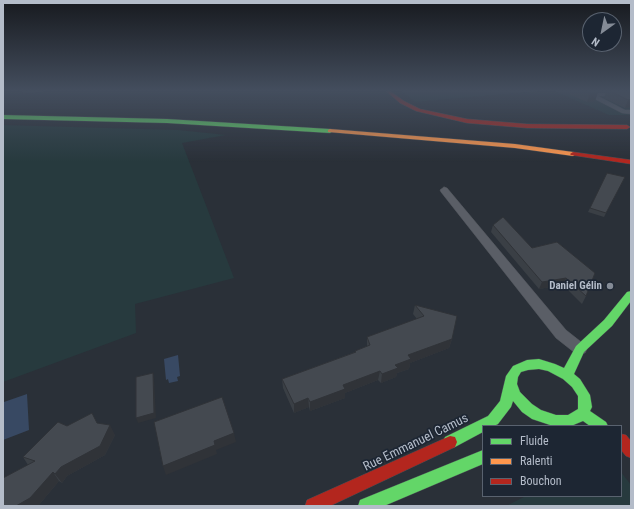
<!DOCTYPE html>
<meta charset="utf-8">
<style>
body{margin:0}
#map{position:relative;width:634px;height:509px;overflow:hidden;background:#2a3038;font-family:"Roboto Condensed",sans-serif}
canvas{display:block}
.frame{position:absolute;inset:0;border:4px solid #b4bcc9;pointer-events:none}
.legend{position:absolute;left:482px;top:425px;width:140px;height:72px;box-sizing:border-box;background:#1d2633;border:1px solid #59626f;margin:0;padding:5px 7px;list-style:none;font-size:12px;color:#b4bcc9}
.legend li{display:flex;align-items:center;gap:8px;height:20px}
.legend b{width:20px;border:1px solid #59626f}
.north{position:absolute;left:582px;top:12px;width:40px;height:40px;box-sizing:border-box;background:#1d2633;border:1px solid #59626f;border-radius:50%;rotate:213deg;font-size:11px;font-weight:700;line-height:16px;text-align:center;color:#b4bcc9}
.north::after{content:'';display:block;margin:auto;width:14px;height:18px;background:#848b96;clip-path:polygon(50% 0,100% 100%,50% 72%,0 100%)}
</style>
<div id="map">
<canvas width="634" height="509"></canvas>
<div class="frame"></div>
<ul class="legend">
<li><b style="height:5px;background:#63d668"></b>Fluide</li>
<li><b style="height:5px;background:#ff974d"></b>Ralenti</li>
<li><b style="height:5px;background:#b3261e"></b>Bouchon</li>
</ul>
<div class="north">N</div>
</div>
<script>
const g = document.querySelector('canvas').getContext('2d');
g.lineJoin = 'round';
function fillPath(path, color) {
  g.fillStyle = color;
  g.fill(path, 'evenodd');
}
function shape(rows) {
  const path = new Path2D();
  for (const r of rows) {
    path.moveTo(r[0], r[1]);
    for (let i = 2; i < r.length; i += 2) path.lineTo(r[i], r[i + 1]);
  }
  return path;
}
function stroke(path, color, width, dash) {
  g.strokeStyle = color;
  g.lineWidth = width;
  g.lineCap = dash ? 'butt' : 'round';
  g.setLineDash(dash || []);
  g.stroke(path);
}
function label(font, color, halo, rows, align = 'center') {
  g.font = font + ' "Roboto Condensed",sans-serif';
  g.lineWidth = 3.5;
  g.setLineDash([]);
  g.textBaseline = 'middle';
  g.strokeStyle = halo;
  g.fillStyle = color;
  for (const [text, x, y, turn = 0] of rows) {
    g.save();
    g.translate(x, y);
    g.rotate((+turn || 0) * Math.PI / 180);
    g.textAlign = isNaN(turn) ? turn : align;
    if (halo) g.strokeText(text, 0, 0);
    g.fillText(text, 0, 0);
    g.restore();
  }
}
fillPath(shape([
 [401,91,542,91,415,102],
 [554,91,631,91,631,115,609,115],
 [3,125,178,130,226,135,182,143,234,278,135,304,136,333,3,382],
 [621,472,631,485,631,506,506,506,526,496,621,496]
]), '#273a3e');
fillPath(shape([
 [178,355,180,376,177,377,178,381,169,383,168,379,166,380,164,359],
 [27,394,29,430,3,440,4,402]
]), '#384963');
const lane = shape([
 [591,93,620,93,620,95,618,96,598,96,625,110,631,110,631,114,622,113,589,96,588,95,591,93],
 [444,187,447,188,566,330,585,345,587,349,585,353,580,354,575,353,556,338,441,192,440,190,444,187]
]);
const fast = shape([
 [3,115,167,119,330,129,333,131,330,133,167,123,3,119,3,115],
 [631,291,631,301,612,326,584,352,574,374,580,379,590,395,592,407,590,411,606,422,608,426,590,426,583,421,571,426,553,426,532,419,522,412,513,401,511,407,498,424,494,426,483,426,483,432,455,447,450,448,445,447,443,442,445,437,488,416,500,401,506,376,513,366,527,360,539,359,555,364,564,368,576,346,604,320,627,292,631,291],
 [539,369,548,371,563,379,572,387,578,396,578,409,568,415,556,415,541,410,532,404,520,392,517,384,518,377,521,372,528,370,539,369],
 [483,450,483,464,384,506,358,506,360,500,483,450]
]);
const slow = shape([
 [330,129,515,144,573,152,576,154,573,156,515,148,328,132,328,130,330,129]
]);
const jam = shape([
 [386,91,390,91,404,101,420,109,467,119,527,124,627,125,630,127,627,129,527,128,467,123,416,111,400,103,386,91],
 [573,152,631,160,631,164,571,155,570,154,573,152],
 [621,434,626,435,631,441,631,458,626,456,621,450,621,434],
 [450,436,455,437,457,442,455,447,330,506,305,506,307,500,450,436]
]);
stroke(lane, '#484c53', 1);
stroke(fast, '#484c53', 1);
stroke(slow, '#484c53', 1);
stroke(jam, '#484c53', 1);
fillPath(lane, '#5a5e66');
fillPath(fast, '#63d668');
fillPath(slow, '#ff974d');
fillPath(jam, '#b3261e');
fillPath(shape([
 [561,91,631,91,631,107,625,108,604,98,606,92,596,92,598,92,595,101,587,102],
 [625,177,604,217,588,212,590,208],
 [493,225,532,248,557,242,586,296,582,304,563,285,539,289,491,232],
 [415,305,452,339,449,348,410,363,409,369,397,373,396,377,381,383,378,380,345,393,345,398,310,411,309,407,294,413,283,388,282,379,355,352,355,351,367,346,367,337,417,319,413,314],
 [97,423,115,435,105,455,67,476,62,483,59,481,38,506,3,506,28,465,23,457]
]), '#3a3f45');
fillPath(shape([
 [22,91,43,91,43,92,23,94],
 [598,92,595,101,587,102,590,93],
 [631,99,631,107,625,108,628,100],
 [566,278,563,285,539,289,542,282],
 [452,339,449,348,410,363,409,369,397,373,396,377,381,383,382,374,408,355],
 [380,371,378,380,345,393,345,398,310,411,310,402,343,385],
 [153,373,154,378,156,418,138,423,136,418],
 [308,398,309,407,294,413,294,404],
 [110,425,115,435,105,455,67,476,62,483,55,474,61,467],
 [234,433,236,442,216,450,217,454,166,475,163,466,214,441],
 [53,472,59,481,38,506,16,506]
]), '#303338');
const building = shape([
 [583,91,595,91,598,92,590,93,583,91],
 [610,91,631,91,631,99,628,100,610,91],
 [607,173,625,177,606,213,590,208,607,173],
 [503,217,532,248,557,242,595,273,586,296,566,278,542,282,493,225,503,217],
 [415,305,457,316,452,339,408,355,411,359,395,365,398,368,382,374,380,371,343,385,345,389,310,402,308,398,294,404,282,379,356,352,355,351,370,345,367,337,424,316,415,305],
 [153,373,154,413,136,418,136,377,153,373],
 [222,397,234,433,214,441,215,445,163,466,154,422,222,397],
 [92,413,97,423,110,425,100,446,61,467,55,474,53,472,30,498,16,506,3,506,3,478,35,461,23,457,58,422,67,426,92,413]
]);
fillPath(building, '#444950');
stroke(building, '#303338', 1);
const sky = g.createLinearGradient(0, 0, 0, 162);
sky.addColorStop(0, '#171a1f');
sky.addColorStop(0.56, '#444e5e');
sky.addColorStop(1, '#444e5e00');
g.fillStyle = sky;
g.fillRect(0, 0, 634, 162);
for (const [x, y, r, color] of [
 [610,286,4,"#848b96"]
]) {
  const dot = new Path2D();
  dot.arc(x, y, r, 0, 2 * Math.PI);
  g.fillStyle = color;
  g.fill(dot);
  stroke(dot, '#1d2633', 1.5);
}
label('bold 11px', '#b4bcc9', '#1d2633', [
 ["Daniel Gélin",602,286]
], 'right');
label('13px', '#b4bcc9', '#1d2633', [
 ["Rue Emmanuel Camus",416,443,-26]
]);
</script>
